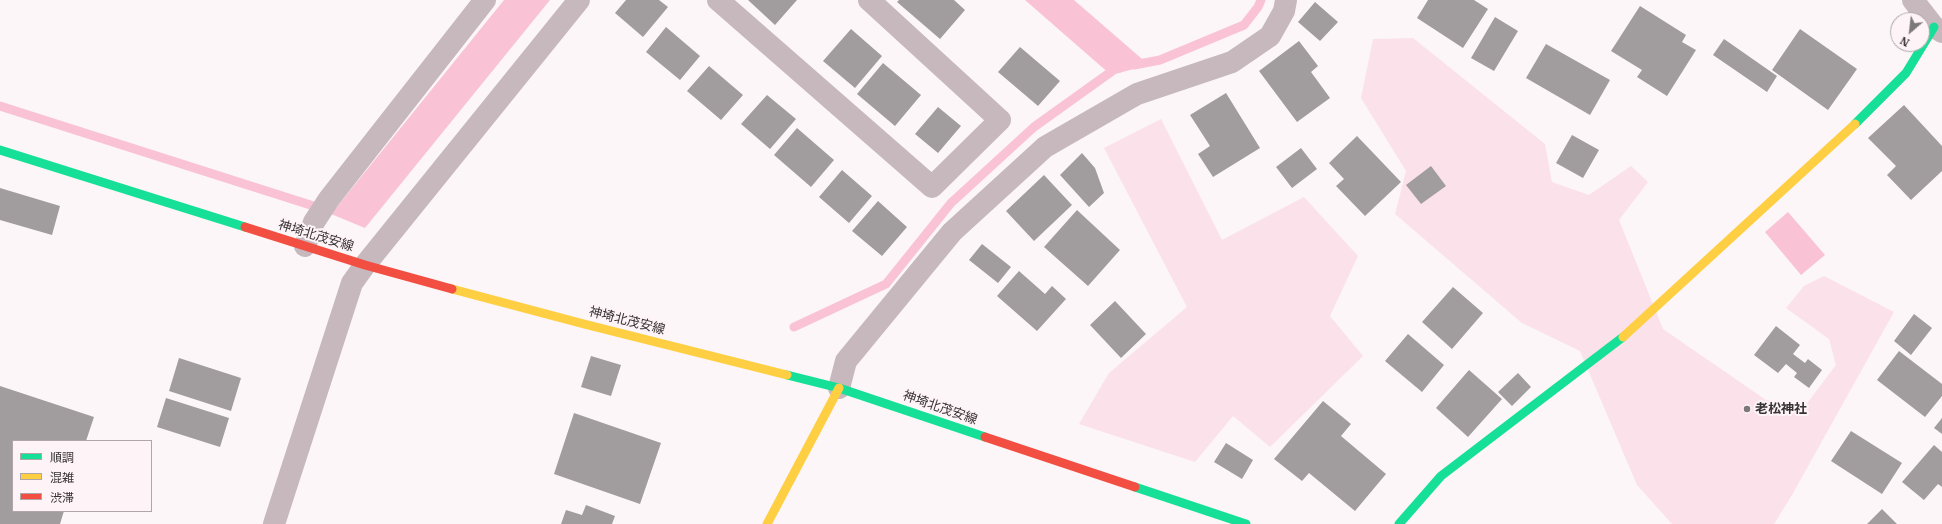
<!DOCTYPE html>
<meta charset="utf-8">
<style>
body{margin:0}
#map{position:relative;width:1942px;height:524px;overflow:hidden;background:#fcf6f8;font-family:"IBM Plex Serif","Noto Sans JP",serif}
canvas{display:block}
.legend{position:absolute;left:12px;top:440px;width:140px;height:72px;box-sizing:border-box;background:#fef4f7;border:1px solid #aea6a9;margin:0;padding:5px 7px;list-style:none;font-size:12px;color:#373234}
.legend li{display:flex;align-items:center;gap:8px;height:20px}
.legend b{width:20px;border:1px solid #aea6a9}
.north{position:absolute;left:1890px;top:12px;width:40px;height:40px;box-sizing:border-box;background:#fef4f7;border:1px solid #aea6a9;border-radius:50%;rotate:208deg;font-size:11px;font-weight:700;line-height:16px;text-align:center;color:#373234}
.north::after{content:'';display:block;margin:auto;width:14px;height:18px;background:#7c7779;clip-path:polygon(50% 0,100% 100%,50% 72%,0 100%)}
</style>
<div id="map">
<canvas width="1942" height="524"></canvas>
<ul class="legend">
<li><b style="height:5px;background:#16e098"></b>順調</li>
<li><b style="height:5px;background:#ffcf43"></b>混雑</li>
<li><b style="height:5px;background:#f24e42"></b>渋滞</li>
</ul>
<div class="north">N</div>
</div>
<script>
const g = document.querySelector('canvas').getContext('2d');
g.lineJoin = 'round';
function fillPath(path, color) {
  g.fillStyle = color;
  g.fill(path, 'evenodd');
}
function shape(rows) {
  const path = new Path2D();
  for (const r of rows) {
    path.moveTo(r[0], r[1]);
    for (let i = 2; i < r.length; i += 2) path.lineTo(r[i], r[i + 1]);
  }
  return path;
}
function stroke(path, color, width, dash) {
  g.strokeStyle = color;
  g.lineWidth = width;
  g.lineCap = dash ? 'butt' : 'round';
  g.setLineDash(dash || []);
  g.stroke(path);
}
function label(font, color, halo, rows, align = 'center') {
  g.font = font + ' "IBM Plex Serif","Noto Sans JP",serif';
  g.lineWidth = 4;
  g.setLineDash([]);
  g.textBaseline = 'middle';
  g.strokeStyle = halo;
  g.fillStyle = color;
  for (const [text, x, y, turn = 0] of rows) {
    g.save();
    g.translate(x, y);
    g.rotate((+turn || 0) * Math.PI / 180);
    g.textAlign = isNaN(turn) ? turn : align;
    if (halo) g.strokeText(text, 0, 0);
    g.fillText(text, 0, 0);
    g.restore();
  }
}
fillPath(shape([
 [1413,38,1545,144,1552,182,1589,195,1631,166,1648,182,1619,220,1663,329,1766,400,1805,406,1836,365,1829,339,1786,308,1804,286,1824,276,1894,312,1792,495,1774,524,1672,524,1637,485,1580,351,1522,323,1395,214,1406,171,1361,98,1373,39],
 [1161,119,1222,240,1304,197,1358,256,1330,316,1363,356,1270,447,1233,416,1195,462,1079,424,1109,373,1187,307,1104,148]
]), '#fbe1e9');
fillPath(shape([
 [504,0,550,0,365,228,331,214],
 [1025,0,1074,0,1149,65,1111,75],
 [1788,212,1825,255,1801,275,1765,232]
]), '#f9c3d5');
stroke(shape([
 [1134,65,1160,60,1244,25,1258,7,1261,0],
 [0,106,323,209],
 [794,327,886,284,951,203,1034,127,1115,69,1120,68]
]), '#f9c3d5', 9);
fillPath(shape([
 [626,0,659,0,668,7,643,37,615,13],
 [748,0,797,0,775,25],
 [899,0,954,0,965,10,940,39,897,2],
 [1428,0,1474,0,1488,9,1463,48,1417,18],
 [1315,2,1338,22,1320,41,1298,22],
 [1640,6,1686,35,1682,42,1696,50,1667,96,1637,77,1642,70,1611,51],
 [1495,17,1518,31,1494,71,1471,58],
 [666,27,700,56,680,80,646,52],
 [851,29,882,56,855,88,823,61],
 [1800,29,1857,69,1828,110,1772,70],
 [1724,39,1777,76,1767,92,1713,55],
 [1299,41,1318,66,1311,72,1330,98,1297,122,1259,71],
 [1546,44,1610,80,1590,115,1526,78],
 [1020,47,1060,81,1038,106,998,72],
 [883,63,921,95,895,126,857,94],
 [709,66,743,95,721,120,687,91],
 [1226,93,1260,148,1213,177,1198,154,1210,146,1190,115],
 [767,95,796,119,770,149,741,124],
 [1904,105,1942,146,1942,171,1911,200,1887,175,1896,166,1868,138],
 [938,107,961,126,938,153,915,134],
 [797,128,834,160,811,187,774,155],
 [1572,135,1599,150,1583,178,1556,163],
 [1357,136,1401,182,1365,216,1336,186,1344,179,1329,163],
 [1301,148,1317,169,1292,188,1276,167],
 [1082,153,1095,168,1104,193,1089,207,1060,175],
 [1431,166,1446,186,1421,204,1406,185],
 [842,170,872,196,849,223,819,197],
 [1044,175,1072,205,1034,241,1006,211],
 [0,188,60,206,52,235,0,220],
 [878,201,907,227,882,256,852,231],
 [1077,210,1120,250,1088,286,1044,247],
 [982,244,1011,267,998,283,969,260],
 [1019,271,1045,294,1052,286,1066,299,1037,331,997,296],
 [1453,287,1483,313,1452,349,1422,322],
 [1115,301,1146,334,1121,358,1090,325],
 [1914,314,1932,328,1911,355,1894,341],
 [1776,326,1800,345,1793,354,1805,363,1808,359,1822,370,1809,388,1794,377,1797,373,1786,364,1778,373,1754,355],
 [1408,334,1444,365,1422,392,1385,361],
 [1899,351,1942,384,1942,396,1925,417,1877,380],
 [591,356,621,365,611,396,581,387],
 [179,358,241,378,231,411,169,391],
 [1469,370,1502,399,1468,437,1436,408],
 [1518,373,1531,387,1512,406,1498,392],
 [0,386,94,417,86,441,13,441,13,511,64,511,60,524,0,524],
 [166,398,229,418,220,447,157,427],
 [1323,401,1351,424,1341,436,1386,474,1355,511,1309,473,1302,481,1274,459],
 [574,413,661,443,640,504,554,474],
 [1942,418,1942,434,1934,428],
 [1851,431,1902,463,1882,494,1831,461],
 [1226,443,1253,460,1242,479,1214,462],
 [1934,445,1942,452,1942,487,1938,484,1924,500,1902,482],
 [586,505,615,516,612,524,561,524,566,510,582,515],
 [1882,509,1897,524,1867,524]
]), '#a19c9e');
stroke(shape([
 [718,0,932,187,1000,120,869,0],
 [1913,0,1934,27,1942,32],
 [305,246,314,222,329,199,485,0],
 [839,388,846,361,952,232,1045,147,1137,94,1232,62,1270,36,1284,11,1286,0],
 [274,524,352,283,365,265,579,0]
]), '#c6b8bc', 22);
stroke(shape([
 [1855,124,1906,73,1934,27],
 [0,150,245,227],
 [787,375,839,388,985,437],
 [1135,487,1246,524],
 [1399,524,1441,476,1623,337]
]), '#16e098', 9);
stroke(shape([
 [452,289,584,324,787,375],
 [1623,337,1855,124],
 [767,524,839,388]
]), '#ffcf43', 9);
stroke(shape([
 [245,227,365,265,452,289],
 [985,437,1135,487]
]), '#f24e42', 9);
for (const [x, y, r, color] of [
 [1747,409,4,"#7c7779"]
]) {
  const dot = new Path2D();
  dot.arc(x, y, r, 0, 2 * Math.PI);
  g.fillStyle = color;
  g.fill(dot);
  stroke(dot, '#fef4f7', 1.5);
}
label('13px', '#373234', '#fef4f7', [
 ["神埼北茂安線",316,236,17],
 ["神埼北茂安線",627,321,14],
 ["神埼北茂安線",940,408,19]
]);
label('bold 13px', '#373234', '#fef4f7', [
 ["老松神社",1755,409]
], 'left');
</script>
